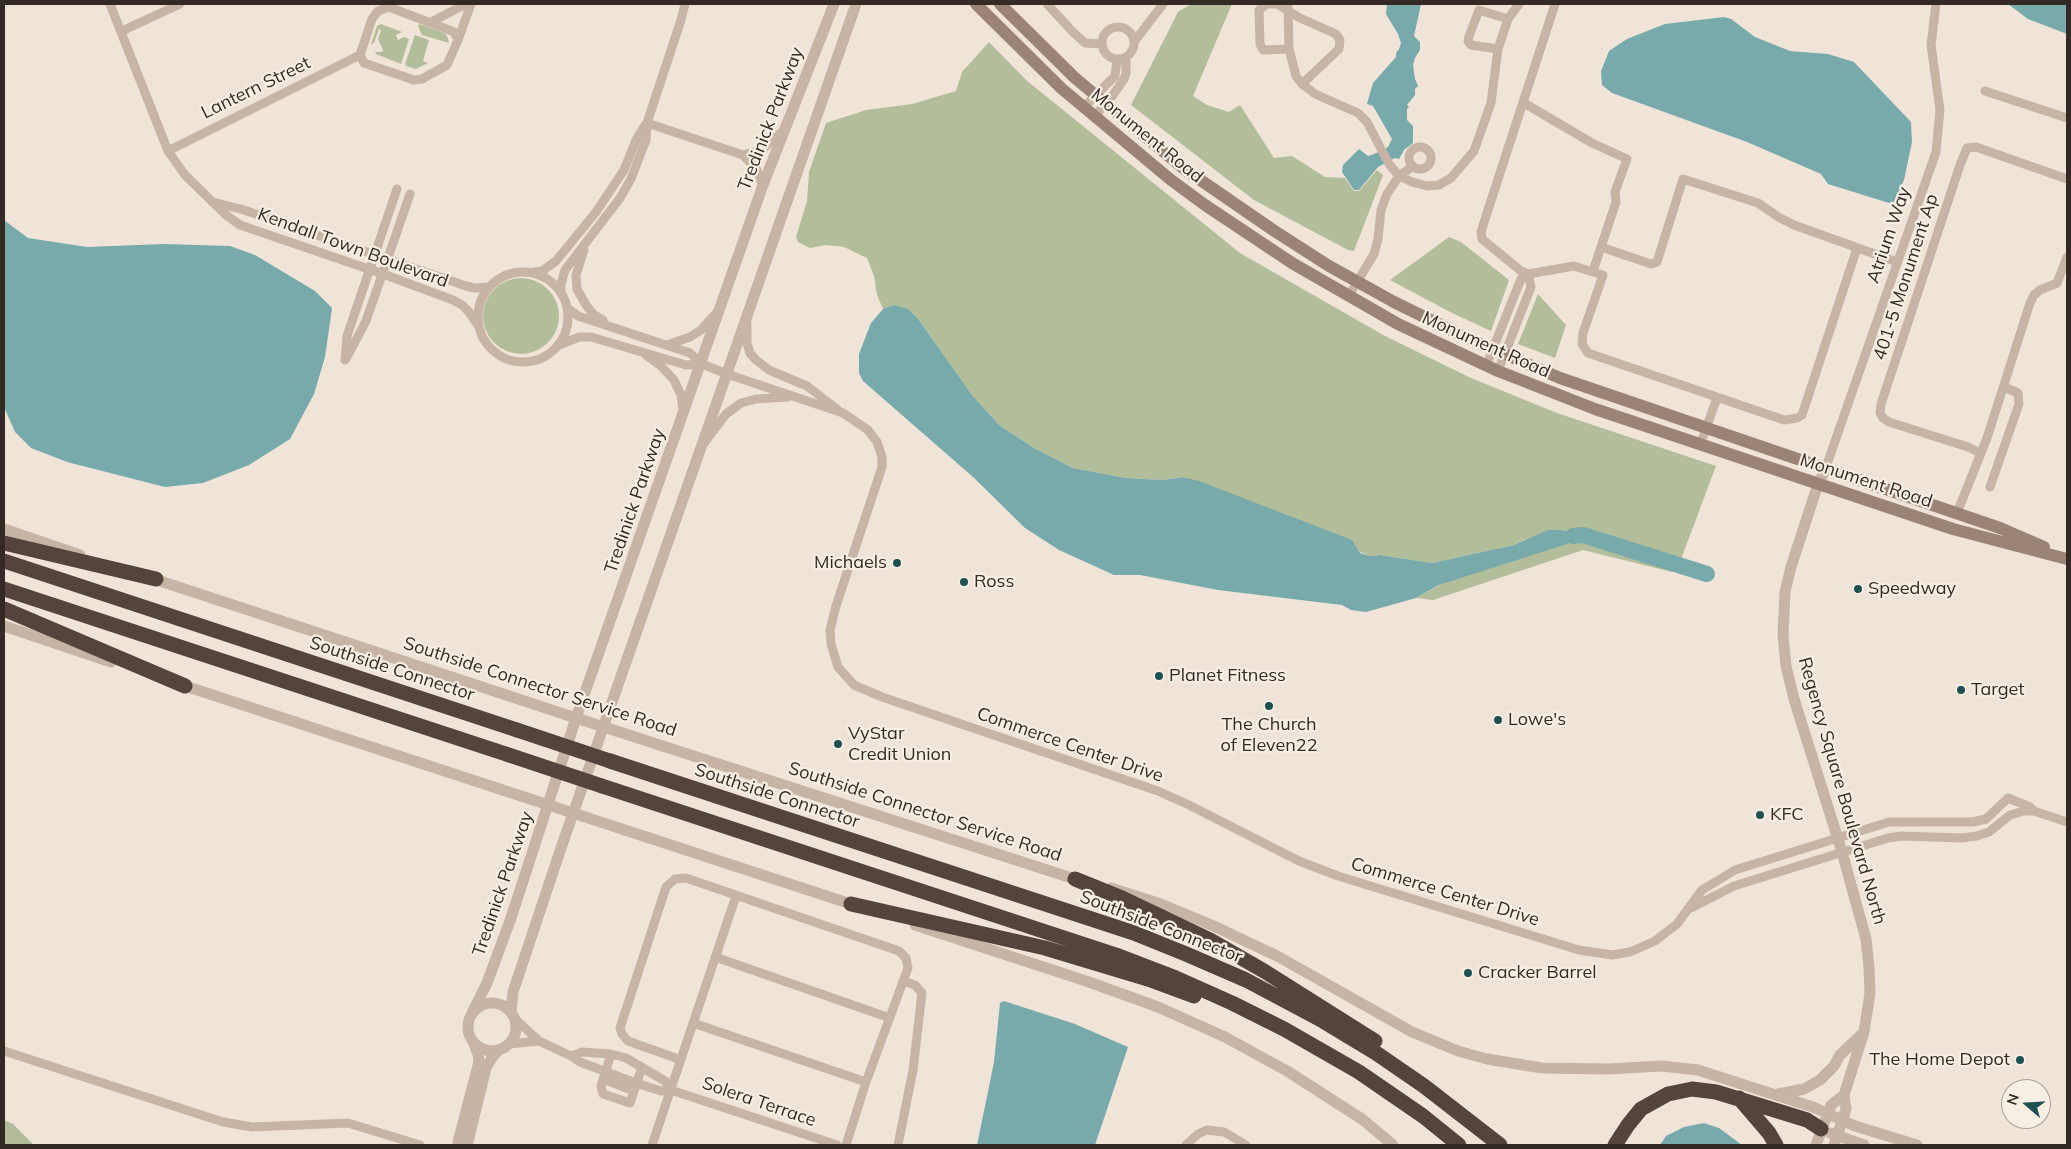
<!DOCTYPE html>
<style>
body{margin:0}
#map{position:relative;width:2071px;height:1149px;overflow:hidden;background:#f0e4d8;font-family:Mulish,sans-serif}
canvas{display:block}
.frame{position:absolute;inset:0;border:5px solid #332a26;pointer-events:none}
.north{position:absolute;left:2001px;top:1079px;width:50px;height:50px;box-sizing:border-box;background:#f8efe4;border:1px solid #a9a098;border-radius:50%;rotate:289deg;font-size:14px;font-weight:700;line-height:20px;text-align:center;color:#332a26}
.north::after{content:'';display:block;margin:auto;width:18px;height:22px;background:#1d5053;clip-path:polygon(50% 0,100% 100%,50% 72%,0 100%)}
</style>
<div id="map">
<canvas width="2071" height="1149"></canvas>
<div class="frame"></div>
<div class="north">N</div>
</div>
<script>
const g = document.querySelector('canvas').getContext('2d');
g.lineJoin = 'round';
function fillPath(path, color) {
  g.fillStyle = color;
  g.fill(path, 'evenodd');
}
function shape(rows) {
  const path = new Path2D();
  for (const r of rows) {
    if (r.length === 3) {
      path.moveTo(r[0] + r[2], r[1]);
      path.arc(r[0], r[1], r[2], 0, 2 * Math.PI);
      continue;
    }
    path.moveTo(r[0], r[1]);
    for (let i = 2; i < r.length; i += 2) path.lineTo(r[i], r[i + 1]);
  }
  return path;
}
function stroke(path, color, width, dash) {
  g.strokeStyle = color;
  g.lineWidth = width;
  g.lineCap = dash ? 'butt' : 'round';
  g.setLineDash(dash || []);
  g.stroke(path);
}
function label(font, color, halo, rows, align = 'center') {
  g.font = font + ' Mulish,sans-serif';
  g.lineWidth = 4.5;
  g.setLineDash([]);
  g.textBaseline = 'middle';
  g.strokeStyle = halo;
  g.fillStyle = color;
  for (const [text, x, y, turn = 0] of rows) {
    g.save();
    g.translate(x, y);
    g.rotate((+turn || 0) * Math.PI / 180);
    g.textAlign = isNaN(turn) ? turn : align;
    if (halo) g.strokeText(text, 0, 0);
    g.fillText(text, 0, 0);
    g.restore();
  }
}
fillPath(shape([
 [1191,4,1232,4,1193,96,1207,105,1229,112,1240,105,1274,158,1292,156,1325,177,1345,178,1354,191,1359,191,1377,170,1383,175,1354,251,1348,250,1254,200,1131,105,1178,12],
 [381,24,402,32,396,35,398,40,404,37,409,39,401,64,376,54,375,52,382,52,383,50,378,39,381,30,379,29,374,43,371,44,377,26],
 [419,24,444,33,447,36,449,43,422,35,418,26],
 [415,35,429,40,423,61,428,63,416,69,406,66,405,64],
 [989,42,1026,80,1240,253,1385,336,1471,378,1557,413,1716,466,1677,570,1672,572,1583,550,1433,600,1416,598,1537,533,1514,545,1432,563,1380,555,1370,556,1182,477,1163,480,1126,478,1073,468,1034,448,999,425,972,395,919,320,894,305,883,309,877,295,874,276,867,258,844,247,826,245,810,248,798,242,796,237,807,201,809,172,826,123,866,110,912,104,956,91,962,72],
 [1449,237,1461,242,1509,280,1491,331,1452,313,1390,280],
 [521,316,38],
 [1538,294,1566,325,1555,358,1518,344],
 [4,1120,13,1124,34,1145,4,1145]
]), '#b2be99');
fillPath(shape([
 [1387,4,1421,4,1414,36,1420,42,1420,50,1415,58,1413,65,1415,79,1418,86,1415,89,1415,95,1407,105,1409,107,1407,109,1407,120,1413,126,1413,143,1404,150,1399,159,1395,158,1378,167,1359,190,1354,190,1342,172,1343,165,1359,149,1368,156,1374,154,1388,147,1392,139,1373,106,1367,104,1373,83,1396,57,1396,53,1399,49,1401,43,1398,34,1386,14],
 [2008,4,2067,4,2067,34,2028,19],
 [1724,17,1731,19,1755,37,1790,51,1828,54,1854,62,1911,122,1912,142,1904,180,1894,202,1889,203,1828,184,1821,174,1747,142,1612,93,1602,85,1601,71,1609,51,1627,39,1665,24],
 [4,220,28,238,87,247,164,244,230,246,255,255,315,291,332,308,325,357,314,394,290,439,249,465,203,483,165,487,67,462,31,448,15,432,4,407],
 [894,305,908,309,919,320,972,395,999,425,1034,448,1073,468,1126,478,1163,480,1182,477,1199,481,1352,540,1360,553,1370,556,1380,555,1432,563,1514,545,1548,530,1561,530,1573,533,1573,538,1567,544,1439,585,1416,598,1366,612,1351,610,1342,605,1218,590,1140,575,1114,575,1059,550,1025,528,973,477,863,381,859,373,859,354,871,323,883,309],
 [1004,1001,1075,1024,1128,1047,1095,1145,977,1145,994,1062,1000,1003],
 [1704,1123,1719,1128,1742,1145,1660,1145,1666,1136,1684,1127]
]), '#78aaac');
stroke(shape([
 [1573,536,1583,535,1707,574]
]), '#78aaac', 16);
stroke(shape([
 [110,4,168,151,185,175,226,215,240,225,383,274,453,300,462,305,469,312,479,327],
 [1047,4,1072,31,1085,43,1102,44],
 [1267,4,1259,10,1260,44,1263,50,1289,49],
 [1270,4,1277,4,1300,18,1336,34,1340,40,1339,49,1302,84],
 [1288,4,1289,49,1296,76,1302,84,1315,94,1358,113,1367,122,1389,164,1399,176,1412,182,1427,186,1439,185,1451,178,1474,151,1491,103,1498,49,1508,19,1519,4],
 [1555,4,1488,210,1481,232,1482,239,1521,271,1528,274,1574,266,1603,275,1583,333,1582,344,1588,353,1784,420,1797,418,1802,415,1857,248],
 [389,7,454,32,458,40,447,65,422,79,414,80,364,63,360,55,372,19,378,11,389,7],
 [431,22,466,4],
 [1118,43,16],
 [122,31,180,4],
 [458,40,471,4],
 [1134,42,1163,4],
 [1498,49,1471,45,1468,41,1469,36,1479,10,1508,19],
 [1985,91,2067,118],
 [1524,103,1592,143,1627,159,1615,192,1616,202,1593,271],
 [1083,108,1115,76,1117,60],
 [1094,117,1113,95,1124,79,1126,73,1126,57],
 [647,123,743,155,757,170,763,185],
 [1420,158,11],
 [168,151,360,55],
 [743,155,763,149,784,130],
 [213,202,244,210,466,286,475,288,489,287],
 [1601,247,1651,264,1657,262,1683,179,1758,203,1780,218,1794,225,1897,262],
 [584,250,576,275,577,289,586,305,593,314,603,320],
 [523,317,45],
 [534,272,542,271,556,261,596,212,624,170,637,138,645,125],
 [561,292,561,284,565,270,620,198,631,179,646,140,647,123,681,20,685,4],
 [1348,297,1374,254,1378,239,1381,210,1387,194,1399,176,1413,166],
 [567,308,578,316,690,353,702,364,727,374,843,413,868,430,877,442,882,457,882,467,836,606,830,630,831,644,838,667,854,685,882,697,1158,791,1189,805,1299,861,1338,876,1579,950,1612,955,1630,952,1655,941,1677,924,1702,890,1735,870,1889,822,1973,822,1986,819,2008,798],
 [747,323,747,343,750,353,756,360,769,370,807,386,837,409],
 [559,345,579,337,591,337,686,365,702,364],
 [667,345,690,337,701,330,718,311],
 [646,355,660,365,674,380,681,395,683,410],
 [346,359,366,321,410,194],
 [345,360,347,336,397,189],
 [1486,366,1521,279,1528,274],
 [1498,371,1531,287,1528,274],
 [704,443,726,414,741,403,756,399,788,397],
 [1700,445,1717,398],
 [1980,453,1968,447,1889,422,1883,418,1880,413,1881,404,1960,165,1967,148,1976,147,2067,179],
 [1825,470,1936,152,1940,110,1931,45,1936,4],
 [1990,487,2019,404,2018,393,2004,387],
 [1957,513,1987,438,2030,303,2034,295,2040,290,2057,283,2067,257],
 [2008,798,2030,807,2034,811],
 [1691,908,1734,886,1888,838,1901,836,1962,838,1977,836,1989,832,2010,815,2024,811,2034,811,2067,822],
 [715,957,890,1018],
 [512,1016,539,1041,571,1056],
 [693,1023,866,1082],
 [509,1044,539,1041],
 [4,1051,223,1122,252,1127,348,1123,420,1145],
 [582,1052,611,1054,626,1058,665,1081,671,1090,661,1091,636,1083,580,1062,571,1056,582,1052],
 [611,1054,601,1086,603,1094,630,1103,642,1067],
 [681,1060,628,1041,622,1034,620,1028,666,887,675,879,686,878,899,951,906,958,908,968,866,1082,846,1145],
 [603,1079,634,1091],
 [671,1090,837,1145],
 [652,1145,736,896],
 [898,1145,913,1070,922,993,915,985,903,981],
 [1186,1145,1198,1134,1207,1130,1224,1132,1246,1145]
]), '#c7b4a5', 9);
stroke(shape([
 [1825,470,1818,484,1791,567,1785,592,1783,636,1786,666,1794,699,1842,852,1866,939,1869,967,1870,993,1864,1032,1844,1095,1846,1109,1834,1145],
 [4,529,80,555],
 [148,577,576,718,1081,881],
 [4,626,111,662],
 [179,684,857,906],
 [1111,888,1161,904,1216,927,1279,957,1412,1032,1458,1051,1487,1059,1542,1068,1607,1069,1661,1066,1698,1070,1813,1107,1855,1126,1917,1145],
 [915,925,1089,982,1158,1007,1225,1037,1287,1071,1362,1119,1393,1145],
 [492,1027,24],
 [473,1011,487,983,511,918,576,718,763,185,834,4],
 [511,1012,513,992,561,848,856,4],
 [1778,1094,1804,1089,1820,1080,1834,1066,1840,1055,1863,1033],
 [1830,1133,1864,1145],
 [459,1145,458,1142,479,1062,478,1054,474,1044],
 [463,1145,468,1142,486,1068,493,1056,498,1051],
 [1816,1145,1831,1105,1844,1095]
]), '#c7b4a5', 11);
stroke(shape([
 [976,4,1061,88,1171,180,1205,205,1292,263,1398,324,1498,371,1595,409,1953,529,2067,559],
 [1000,4,1075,78,1183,168,1273,230,1329,266,1394,302,1465,337,1560,378,2000,528,2044,547]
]), '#9b8376', 12);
stroke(shape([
 [4,543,156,579],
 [4,561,517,730],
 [4,589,509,755],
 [4,609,185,686],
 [610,761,1134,933,1186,954,1246,980,1323,1021,1376,1053,1424,1086,1500,1145],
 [602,786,1116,955,1176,978,1232,1003,1284,1029,1359,1072,1423,1116,1459,1145],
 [1075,879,1122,898,1210,940,1264,971,1375,1041],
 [851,904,1045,948,1148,979,1194,996],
 [1739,1098,1769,1133,1776,1145],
 [1615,1145,1628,1125,1641,1109,1668,1094,1692,1089,1716,1092,1807,1120,1821,1129]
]), '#54443d', 15);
stroke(shape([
 [517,730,610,761],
 [509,755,602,786]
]), '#54443d', 15);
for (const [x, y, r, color] of [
 [897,563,5,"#1d5053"],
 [964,582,5,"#1d5053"],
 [1858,589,5,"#1d5053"],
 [1159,676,5,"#1d5053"],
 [1961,690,5,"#1d5053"],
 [1269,706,5,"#1d5053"],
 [1498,720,5,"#1d5053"],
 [838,744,5,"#1d5053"],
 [1760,815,5,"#1d5053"],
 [1468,973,5,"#1d5053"],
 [2020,1060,5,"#1d5053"]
]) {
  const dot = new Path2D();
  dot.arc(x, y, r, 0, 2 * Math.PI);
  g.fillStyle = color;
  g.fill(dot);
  stroke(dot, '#f8efe4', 2);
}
label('18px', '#332a26', '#f8efe4', [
 ["Lantern Street",256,88,-26],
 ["Tredinick Parkway",771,119,-69],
 ["Monument Road",1147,136,39],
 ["Atrium Way",1889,235,-71],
 ["Kendall Town Boulevard",353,248,20],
 ["401-5 Monument Ap",1906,277,-72],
 ["Monument Road",1486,345,24],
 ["Monument Road",1866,481,18],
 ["Tredinick Parkway",635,501,-71],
 ["Southside Connector",392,669,18],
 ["Southside Connector Service Road",540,687,18],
 ["Commerce Center Drive",1070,745,19],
 ["Regency Square Boulevard North",1842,791,74],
 ["Southside Connector",777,796,18],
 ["Southside Connector Service Road",925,812,18],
 ["Tredinick Parkway",503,884,-71],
 ["Commerce Center Drive",1445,892,17],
 ["Southside Connector",1161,927,21],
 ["Solera Terrace",759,1102,19]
]);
label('18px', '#332a26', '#f8efe4', [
 ["Michaels",887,563,"right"],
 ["Ross",974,582],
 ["Speedway",1868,589],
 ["Planet Fitness",1169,676],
 ["Target",1971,690],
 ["Lowe's",1508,720],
 ["The Church",1269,725,"center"],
 ["of Eleven22",1269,746,"center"],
 ["VyStar",848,734],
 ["Credit Union",848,755],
 ["KFC",1770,815],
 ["Cracker Barrel",1478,973],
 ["The Home Depot",2010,1060,"right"]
], 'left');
</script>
